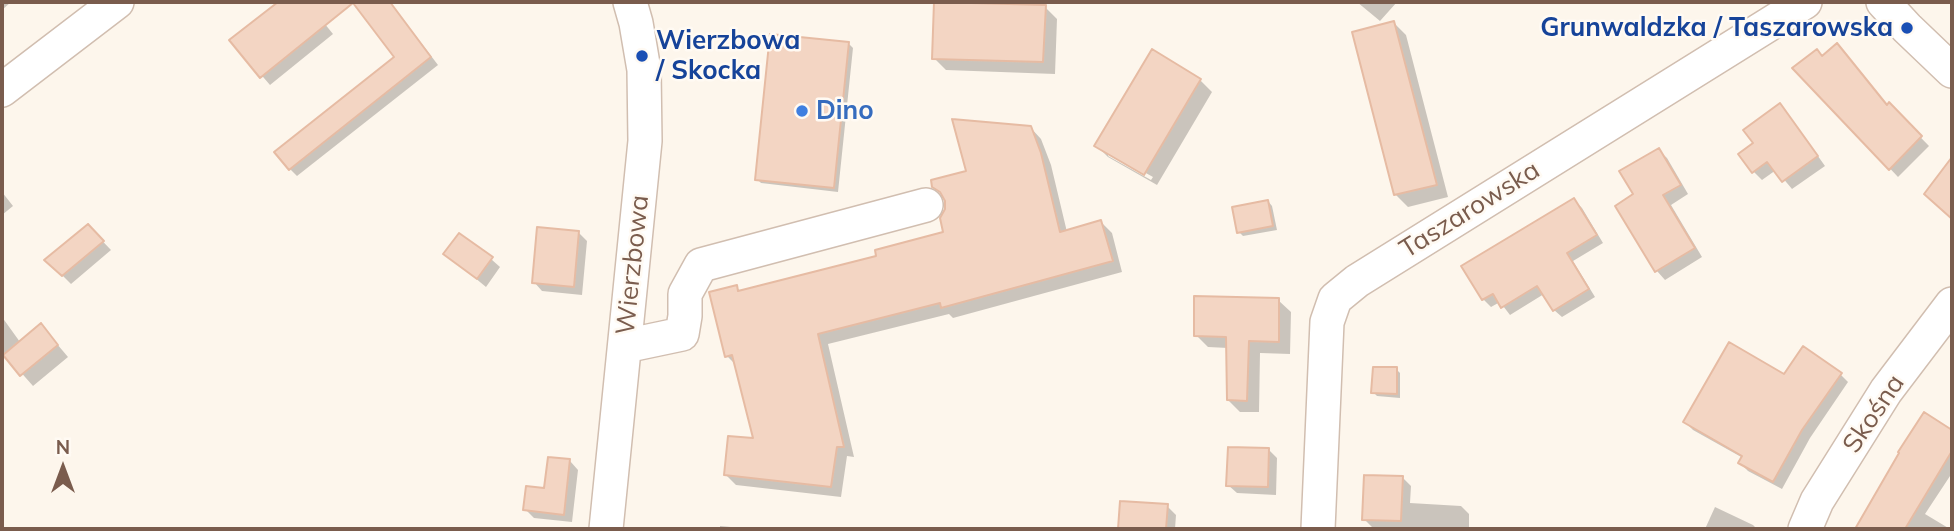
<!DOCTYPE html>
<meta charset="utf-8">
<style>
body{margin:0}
#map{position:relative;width:1954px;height:531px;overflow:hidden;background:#fdf6ec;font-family:Mulish,sans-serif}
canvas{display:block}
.frame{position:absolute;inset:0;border:4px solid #7a5c4d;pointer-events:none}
.north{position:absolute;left:28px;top:433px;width:70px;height:70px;-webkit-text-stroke:5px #fffaf3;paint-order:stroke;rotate:0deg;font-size:19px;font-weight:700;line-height:28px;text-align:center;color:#7a5c4d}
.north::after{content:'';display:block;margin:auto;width:24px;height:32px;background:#7a5c4d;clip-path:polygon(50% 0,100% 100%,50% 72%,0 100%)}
</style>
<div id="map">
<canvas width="1954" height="531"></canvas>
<div class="frame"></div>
<div class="north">N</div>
</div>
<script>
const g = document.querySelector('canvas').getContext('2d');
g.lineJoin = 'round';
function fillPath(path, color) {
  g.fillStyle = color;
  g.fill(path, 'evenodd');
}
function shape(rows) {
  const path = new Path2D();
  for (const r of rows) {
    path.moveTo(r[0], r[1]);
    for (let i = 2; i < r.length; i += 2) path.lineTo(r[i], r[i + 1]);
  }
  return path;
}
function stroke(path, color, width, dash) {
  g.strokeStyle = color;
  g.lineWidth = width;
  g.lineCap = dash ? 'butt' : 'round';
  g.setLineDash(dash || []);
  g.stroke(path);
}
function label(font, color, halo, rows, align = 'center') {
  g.font = font + ' Mulish,sans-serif';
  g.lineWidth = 5;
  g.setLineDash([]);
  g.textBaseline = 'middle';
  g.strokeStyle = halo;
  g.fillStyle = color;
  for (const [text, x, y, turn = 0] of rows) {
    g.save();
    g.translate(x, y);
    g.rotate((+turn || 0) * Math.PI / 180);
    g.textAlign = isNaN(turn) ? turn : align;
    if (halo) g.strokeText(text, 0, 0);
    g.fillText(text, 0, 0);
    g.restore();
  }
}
fillPath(shape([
 [2,2,11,2,2,10],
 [280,2,307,2,333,34,270,85,232,41],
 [355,2,390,2,438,65,297,176,290,169,397,57],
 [1357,2,1397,2,1380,21],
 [1045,7,1057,19,1055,74,946,70,934,58],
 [1394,23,1406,35,1448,197,1408,207,1396,195],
 [849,44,853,48,838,192,761,183,757,179],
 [1823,58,1888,106,1889,105,1929,146,1898,177,1795,68],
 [1200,80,1212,92,1157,185,1108,157,1096,145],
 [1108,152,1153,177,1151,180,1108,156],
 [1780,106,1788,114,1825,166,1792,189,1776,170,1762,180,1753,171,1756,143],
 [1030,127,1041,139,1051,165,1067,232,1101,222,1112,233,1122,272,953,318,949,314,828,344,854,457,847,456,841,497,736,485,725,474,755,440,737,366,727,356,736,287,742,292,879,258,945,234,946,210,945,197,934,186,968,172],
 [1658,150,1667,158,1688,194,1671,205,1702,257,1665,280,1657,271,1617,206,1636,195],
 [2,192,13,206,2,215],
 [1574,200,1582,208,1603,243,1573,261,1595,297,1562,317,1554,310,1544,294,1510,315,1500,302,1491,307,1483,299],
 [1268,201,1272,206,1277,230,1243,236,1239,232],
 [88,226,111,250,71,284,55,268],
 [578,232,587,241,582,295,542,291,534,282],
 [446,254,491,259,500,267,486,287],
 [1278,300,1291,312,1290,354,1260,353,1259,412,1240,412,1228,400,1228,348,1208,347,1196,335],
 [2,317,20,342,41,325,68,357,33,386,2,351],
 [1396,369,1400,373,1400,398,1377,396,1373,392],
 [1840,374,1848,382,1810,438,1782,489,1748,471,1740,463,1743,458,1693,430,1685,422,1785,376],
 [1924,414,1952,432,1952,473,1925,514,1950,529,1864,529,1860,525],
 [1268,449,1277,458,1276,495,1237,493,1228,485],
 [570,461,578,470,572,522,534,518,525,509,545,490],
 [1402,477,1411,486,1410,503,1461,506,1469,514,1469,529,1373,528,1364,519],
 [1122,503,1167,506,1176,515,1175,529,1120,529],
 [1715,507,1753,525,1757,529,1705,529],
 [720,526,753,529,720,529]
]), '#0003');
const building = shape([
 [278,2,390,2,431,57,289,170,274,152,394,57,353,3,260,78,229,40,278,2],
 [934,2,1046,5,1043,62,932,59,934,2],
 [1394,21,1437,185,1394,195,1352,32,1394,21],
 [770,34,849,42,834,188,755,180,770,34],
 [1837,43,1887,105,1889,102,1922,136,1889,170,1792,68,1817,49,1822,56,1837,43],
 [1152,49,1201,79,1144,175,1094,146,1152,49],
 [1780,103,1818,156,1782,182,1767,162,1752,173,1738,154,1753,143,1743,130,1780,103],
 [952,119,1031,126,1041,153,1060,232,1101,220,1113,261,941,308,940,303,818,334,844,447,837,447,831,487,724,475,728,436,753,438,732,355,725,357,709,292,737,285,738,291,876,256,875,250,943,232,940,218,945,209,945,201,940,192,932,187,931,180,966,171,952,119],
 [1659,148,1681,185,1663,195,1695,248,1655,272,1615,206,1633,194,1619,171,1659,148],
 [1952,157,1952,219,1924,194,1952,157],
 [1574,198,1597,235,1567,253,1589,289,1553,311,1537,286,1501,308,1493,294,1482,300,1461,266,1574,198],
 [1268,200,1273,226,1237,233,1232,207,1268,200],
 [88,224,104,241,62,276,44,260,88,224],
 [537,227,579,231,574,287,532,283,537,227],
 [459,233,493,257,477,279,443,254,459,233],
 [1194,296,1279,298,1279,342,1249,341,1247,401,1227,400,1226,337,1194,336,1194,296],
 [41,323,58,345,20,376,3,355,41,323],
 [1729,342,1784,374,1803,346,1842,373,1802,430,1773,482,1738,463,1742,456,1683,422,1729,342],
 [1373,367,1397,367,1397,394,1371,393,1373,367],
 [1924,412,1952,430,1952,451,1905,529,1855,529,1899,453,1898,452,1924,412],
 [1228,447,1269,448,1268,487,1226,486,1228,447],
 [548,457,570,459,564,515,523,510,526,486,544,488,548,457],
 [1364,475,1403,476,1401,521,1362,520,1364,475],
 [1120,501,1168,504,1166,529,1118,529,1120,501]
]);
fillPath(building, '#f3d5c3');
stroke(building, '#e6bba3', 2);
const minor = shape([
 [1883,2,1907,28,1952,71],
 [2,90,117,2],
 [625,346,682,334,685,316,685,294,701,265,926,205],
 [606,529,645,141,644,70,636,23,630,2],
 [1318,529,1327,322,1335,299,1357,281,1805,2],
 [1805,529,1817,501,1886,391,1952,304]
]);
stroke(minor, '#d1beb0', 36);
stroke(minor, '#fff', 33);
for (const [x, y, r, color] of [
 [1907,28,7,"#1a4fb4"],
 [642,56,7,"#1a4fb4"],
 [802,111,7,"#3f7fe0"]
]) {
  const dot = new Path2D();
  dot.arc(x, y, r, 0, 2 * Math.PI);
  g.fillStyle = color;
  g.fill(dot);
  stroke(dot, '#fffaf3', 2.5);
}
label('bold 26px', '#164399', '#fffaf3', [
 ["Grunwaldzka / Taszarowska",1893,28],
 ["Wierzbowa",656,41,"left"],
 ["/ Skocka",656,71,"left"]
], 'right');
label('bold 26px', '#366cbe', '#fffaf3', [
 ["Dino",816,111]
], 'left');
label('26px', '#7a5c4d', '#fffaf3', [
 ["Taszarowska",1470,210,-32],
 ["Wierzbowa",633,265,-84],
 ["Skośna",1874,414,-56]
]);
</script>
